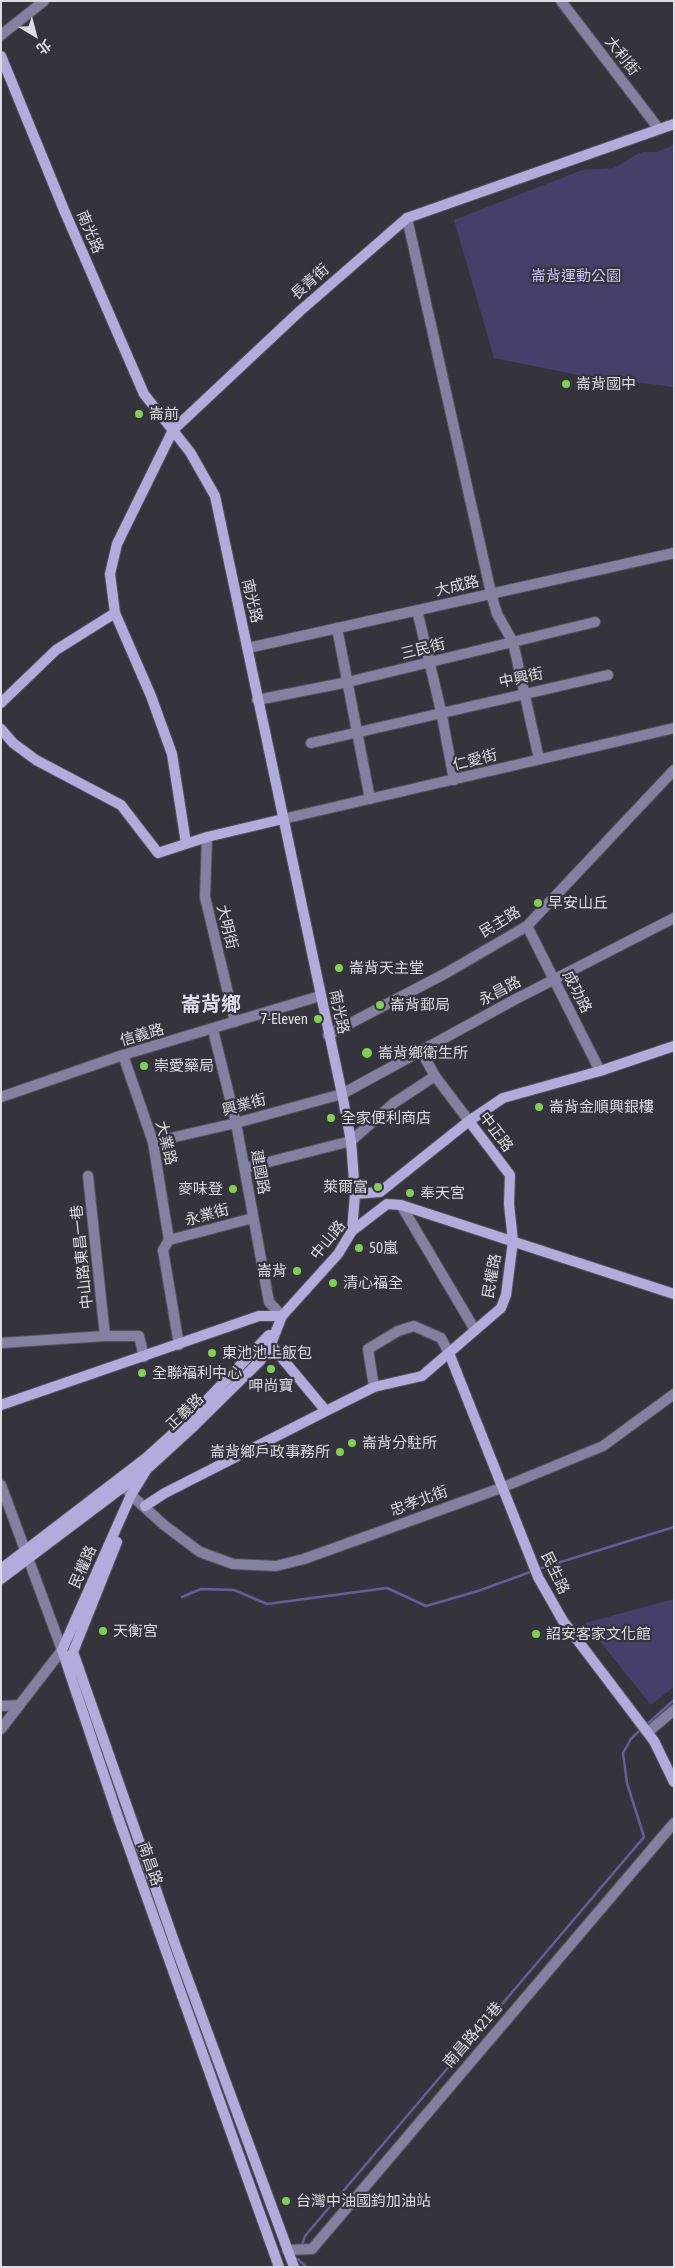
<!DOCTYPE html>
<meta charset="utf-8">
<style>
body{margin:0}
#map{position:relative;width:675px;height:2268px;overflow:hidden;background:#35343d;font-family:"Asap Condensed","Noto Sans TC",sans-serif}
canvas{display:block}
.frame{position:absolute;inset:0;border:2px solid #dcdce2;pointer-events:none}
.north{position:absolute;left:10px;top:10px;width:50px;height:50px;-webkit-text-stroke:4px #35343d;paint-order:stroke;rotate:143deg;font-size:14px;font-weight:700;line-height:20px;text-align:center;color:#dcdce2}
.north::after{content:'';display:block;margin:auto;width:18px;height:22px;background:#dcdce2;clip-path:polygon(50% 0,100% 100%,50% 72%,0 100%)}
</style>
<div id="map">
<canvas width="675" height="2268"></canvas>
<div class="frame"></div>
<div class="north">北</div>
</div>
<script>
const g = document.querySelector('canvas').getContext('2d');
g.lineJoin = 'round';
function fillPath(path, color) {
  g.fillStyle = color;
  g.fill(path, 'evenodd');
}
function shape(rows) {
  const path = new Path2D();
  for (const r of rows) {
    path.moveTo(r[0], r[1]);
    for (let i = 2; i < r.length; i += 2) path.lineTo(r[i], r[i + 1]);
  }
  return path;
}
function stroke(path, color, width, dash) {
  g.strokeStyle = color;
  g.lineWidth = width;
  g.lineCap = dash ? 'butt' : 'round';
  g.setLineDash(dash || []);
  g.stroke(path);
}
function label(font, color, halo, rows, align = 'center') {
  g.font = font + ' "Asap Condensed","Noto Sans TC",sans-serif';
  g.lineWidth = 4.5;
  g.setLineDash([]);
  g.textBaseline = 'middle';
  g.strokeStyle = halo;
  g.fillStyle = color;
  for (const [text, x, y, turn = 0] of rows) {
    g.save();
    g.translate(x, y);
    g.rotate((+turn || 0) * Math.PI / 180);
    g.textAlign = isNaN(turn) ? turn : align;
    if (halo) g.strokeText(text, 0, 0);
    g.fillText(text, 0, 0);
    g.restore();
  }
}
fillPath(shape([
 [674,145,674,387,578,375,494,358,454,220,582,170,614,168,635,155,643,152,657,152],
 [674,1599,674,1687,651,1705,585,1623]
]), '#453f69');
stroke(shape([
 [538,1569,674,1527],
 [182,1597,201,1589,234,1590,267,1604,387,1588,426,1606,478,1591,533,1571],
 [646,1725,674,1700],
 [302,2245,305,2236,644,1837,627,1783,623,1753,631,1739,642,1728],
 [294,2260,298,2259,306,2267]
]), '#665d9d', 2.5);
const street = shape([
 [561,1,659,129],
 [1,35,44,1],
 [407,218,491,593,497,614,513,642,539,759],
 [417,610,441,711,454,780],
 [337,628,370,799],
 [248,648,674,553],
 [257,700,348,682,595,622],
 [311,743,608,675],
 [283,819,674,728],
 [207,837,205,897,235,1022],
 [527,926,600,1071],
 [213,1030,236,1123,269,1302,282,1316],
 [328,1035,448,972,527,926,674,770],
 [421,1051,435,1076,469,1121],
 [123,1055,153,1142,169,1240],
 [1,1097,123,1055,320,996],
 [153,1142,236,1123,342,1094,514,1000,674,918],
 [245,1168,351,1141,394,1103,435,1076],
 [88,1176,105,1336],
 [401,1205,475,1330],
 [169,1240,163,1250,179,1345],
 [169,1240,253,1218],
 [1,1343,105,1336,139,1336,144,1357],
 [374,1387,368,1349,398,1331,414,1326,441,1338,449,1353],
 [119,1479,131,1495,164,1525,200,1552,233,1564,276,1566,304,1559,501,1488,603,1446,674,1394],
 [1,1485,62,1650,1,1729],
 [1,1706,20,1705],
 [648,1732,674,1710],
 [287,2250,312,2249,674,1823]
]);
const secondary = shape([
 [1,56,64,210,144,394,190,452,215,496,342,1094,351,1141,355,1194],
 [1,703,56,650,115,613],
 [1,729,13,743,36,760,121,805,158,853,207,837,283,819],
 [186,843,172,754,151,696,115,613,110,574,117,544,173,430,300,311,407,218,674,124],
 [380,1192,469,1121,503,1098,600,1071,674,1046],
 [387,1204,401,1205,674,1294],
 [352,1231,355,1194,380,1192],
 [266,1339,326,1411,374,1387,422,1376,501,1308,506,1295,513,1241,509,1204,510,1175,469,1121],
 [449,1353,538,1577,563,1621,654,1741,674,1782],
 [1,1405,259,1316,282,1316,338,1254,352,1231,387,1204],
 [146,1458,147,1469,131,1495,62,1650,118,1817,279,2267],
 [145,1506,165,1493,326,1411],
 [117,1542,73,1652,176,1947,294,2267],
 [1,1569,146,1458,187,1421,269,1335],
 [1,1579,147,1469,193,1427,260,1361,271,1344,282,1316]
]);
stroke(street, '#53525b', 12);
stroke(secondary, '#53525b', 12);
stroke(street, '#8481a0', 10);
stroke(secondary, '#b1acdc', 10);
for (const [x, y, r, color] of [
 [566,384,5,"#80d051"],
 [139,414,5,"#80d051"],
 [538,903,5,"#80d051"],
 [339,968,5,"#80d051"],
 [380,1005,5,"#80d051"],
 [318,1019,5,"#80d051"],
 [367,1053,6,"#80d051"],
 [144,1066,5,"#80d051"],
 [539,1107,5,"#80d051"],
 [331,1118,5,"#80d051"],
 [378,1187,5,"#80d051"],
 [233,1189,5,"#80d051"],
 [410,1193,5,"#80d051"],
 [359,1248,5,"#80d051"],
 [297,1271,5,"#80d051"],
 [333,1283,5,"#80d051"],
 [212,1353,5,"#80d051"],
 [271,1369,5,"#80d051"],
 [142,1373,5,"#80d051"],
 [352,1443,5,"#80d051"],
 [340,1452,5,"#80d051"],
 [103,1631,5,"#80d051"],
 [536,1634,5,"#80d051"],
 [286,2201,5,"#80d051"]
]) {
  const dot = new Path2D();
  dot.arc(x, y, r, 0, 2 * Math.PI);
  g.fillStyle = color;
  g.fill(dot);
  stroke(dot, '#35343d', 2);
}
label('15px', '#dcdce2', '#35343d', [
 ["大利街",622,56,52],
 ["南光路",90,232,67],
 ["長青街",310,282,-42],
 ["大成路",457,586,-13],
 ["南光路",252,601,77],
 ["三民街",423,649,-14],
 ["中興街",521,678,-12],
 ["仁愛街",475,760,-14],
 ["民主路",500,922,-31],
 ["大明街",227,927,76],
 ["永昌路",500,991,-28],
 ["成功路",577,992,63],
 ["南光路",339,1012,78],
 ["信義路",142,1035,-16],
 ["興業街",244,1105,-15],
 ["中正路",496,1132,53],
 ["大業路",166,1143,76],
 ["建國路",260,1172,80],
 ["永業街",207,1215,-15],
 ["中山路",328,1240,-51],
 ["中山路東昌一巷",82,1257,-96],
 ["民權路",492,1276,-80],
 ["正義路",185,1412,-44],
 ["忠孝北街",419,1501,-20],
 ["民權路",83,1567,-66],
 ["民生路",555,1573,64],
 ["南昌路",150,1864,71],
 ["南昌路421巷",473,2035,-49]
]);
label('15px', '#c8c3fb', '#35343d', [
 ["崙背運動公園",576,276]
]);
label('15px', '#dcdce2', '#35343d', [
 ["崙背國中",576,384],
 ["崙前",149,414],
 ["早安山丘",548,903],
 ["崙背天主堂",349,968],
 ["崙背郵局",390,1005],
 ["7-Eleven",308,1019,"right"],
 ["崙背鄉衛生所",378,1053],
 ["崇愛藥局",154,1066],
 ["崙背金順興銀樓",549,1107],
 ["全家便利商店",341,1118],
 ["萊爾富",368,1187,"right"],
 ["麥味登",223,1189,"right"],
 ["奉天宮",420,1193],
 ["50嵐",369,1248],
 ["崙背",287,1271,"right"],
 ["清心福全",343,1283],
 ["東池池上飯包",222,1353],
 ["全聯福利中心",152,1373],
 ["呷尚寶",271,1386,"center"],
 ["崙背分駐所",362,1443],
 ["崙背鄉戶政事務所",330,1452,"right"],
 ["天衡宮",113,1631],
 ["詔安客家文化館",546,1634],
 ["台灣中油國鈞加油站",296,2201]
], 'left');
label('bold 20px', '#dedeea', '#35343d', [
 ["崙背鄉",211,1005]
]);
</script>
